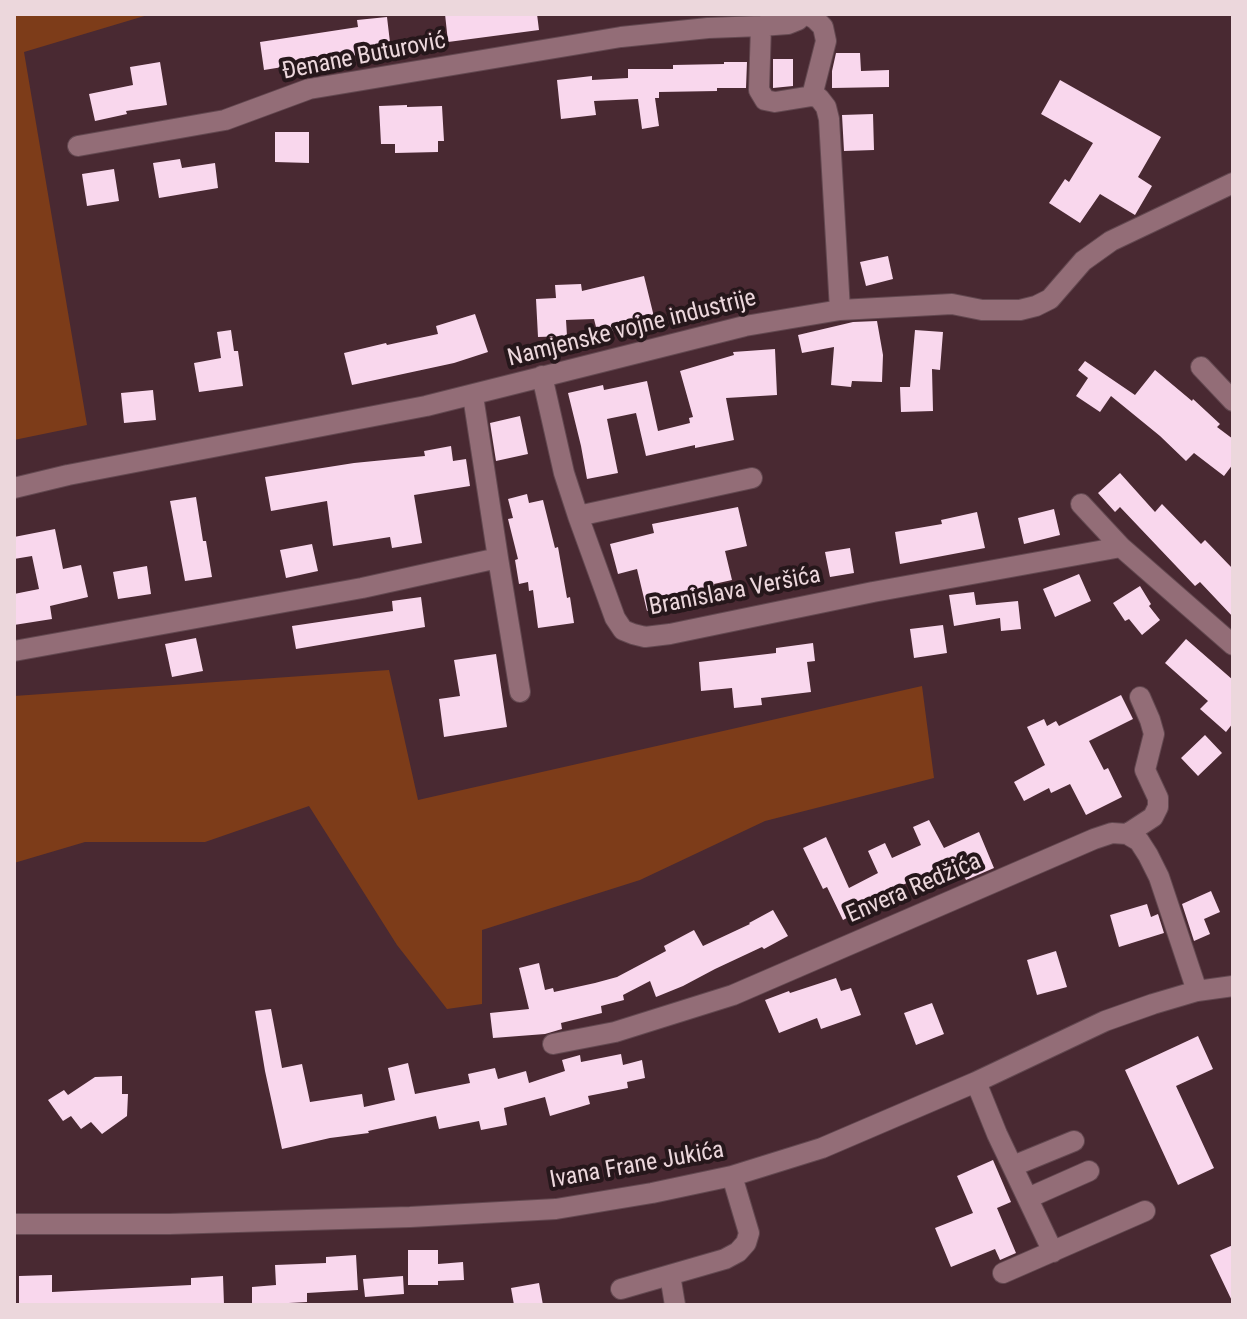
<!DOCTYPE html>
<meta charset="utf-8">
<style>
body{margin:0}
#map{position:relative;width:1247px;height:1319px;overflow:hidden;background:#492932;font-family:"Roboto Condensed",sans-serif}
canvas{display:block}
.frame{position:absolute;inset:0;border:16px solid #ecd7dc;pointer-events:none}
</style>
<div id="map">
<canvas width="1247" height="1319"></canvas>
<div class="frame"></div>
</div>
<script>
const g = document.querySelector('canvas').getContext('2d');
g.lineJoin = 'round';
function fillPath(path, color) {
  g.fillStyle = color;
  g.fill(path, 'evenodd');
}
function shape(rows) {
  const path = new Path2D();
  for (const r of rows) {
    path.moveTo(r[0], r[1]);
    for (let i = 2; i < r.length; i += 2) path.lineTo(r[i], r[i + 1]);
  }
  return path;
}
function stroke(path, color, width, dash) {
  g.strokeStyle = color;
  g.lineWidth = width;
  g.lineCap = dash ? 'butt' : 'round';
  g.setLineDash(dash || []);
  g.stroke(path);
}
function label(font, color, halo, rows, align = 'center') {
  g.font = font + ' "Roboto Condensed",sans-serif';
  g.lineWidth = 8;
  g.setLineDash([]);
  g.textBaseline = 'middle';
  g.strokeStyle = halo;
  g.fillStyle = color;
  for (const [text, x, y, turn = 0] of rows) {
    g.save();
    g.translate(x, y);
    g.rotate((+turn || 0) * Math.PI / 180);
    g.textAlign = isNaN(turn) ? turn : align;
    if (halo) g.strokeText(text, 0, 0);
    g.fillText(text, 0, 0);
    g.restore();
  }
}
fillPath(shape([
 [14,14,151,14,24,52,87,425,14,440],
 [389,670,418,800,922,686,934,778,765,821,640,880,482,930,482,1004,447,1009,397,945,309,806,205,842,85,842,14,863,14,696]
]), '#7d3c19');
fillPath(shape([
 [445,14,537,14,539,30,448,42],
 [387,17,391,51,295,63,295,65,264,70,260,42,358,27,357,20],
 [836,53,860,53,861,71,889,70,889,87,832,88,832,71],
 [773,59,793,59,793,86,773,88],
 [160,62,167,105,126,111,127,114,95,121,89,94,133,85,130,67],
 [724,62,747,62,746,88,717,88,717,91,659,92,659,98,655,98,659,126,642,129,638,99,594,101,596,115,561,119,557,80,592,76,592,80,628,78,628,69,673,69,673,65,724,64],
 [1060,80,1161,137,1138,177,1152,186,1135,215,1100,194,1080,223,1049,203,1065,179,1069,182,1093,143,1041,114],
 [407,105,407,107,442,106,444,141,438,141,438,152,395,153,395,144,381,144,379,106],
 [873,114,874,150,844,151,842,115],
 [275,132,309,132,309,163,275,162],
 [180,159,182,168,215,163,218,188,159,198,153,163],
 [114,169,119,201,87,206,82,174],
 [888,256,893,279,866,286,860,262],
 [644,276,655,321,598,335,594,319,566,320,567,336,538,337,536,299,556,298,555,285,581,284,582,291],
 [475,314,488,352,454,363,352,385,344,353,386,343,387,345,438,334,436,326],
 [877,321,883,355,882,382,852,381,851,387,831,385,834,347,802,353,798,335,853,322],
 [231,330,234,351,238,351,243,386,199,392,194,363,221,358,217,332],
 [915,330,943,332,940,370,932,369,933,411,901,412,900,387,910,387],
 [775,349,777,395,726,398,734,440,695,448,695,445,646,456,636,413,607,419,618,473,587,479,581,446,568,393,603,385,604,390,647,381,658,431,690,423,689,418,693,417,680,371,734,355,733,352],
 [1085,361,1135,395,1155,370,1192,401,1193,399,1220,424,1217,427,1233,439,1233,464,1224,476,1194,453,1186,461,1160,436,1111,396,1100,412,1076,396,1088,378,1078,370],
 [153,390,156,420,124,423,121,393],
 [520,416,528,454,496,461,490,423],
 [451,446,453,461,466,459,470,486,414,495,422,543,392,548,390,537,333,546,327,501,271,511,265,477,354,463,425,456,424,451],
 [1120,473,1155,512,1162,504,1201,544,1205,540,1233,569,1233,617,1200,582,1195,586,1120,507,1115,512,1098,493],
 [527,494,529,503,543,500,555,548,558,547,567,598,570,597,574,623,538,628,533,590,529,591,528,582,519,584,515,560,518,559,508,519,513,518,508,499],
 [196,497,203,541,206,541,212,577,185,581,170,501],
 [738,507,747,546,725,551,732,580,714,584,718,598,696,603,696,599,647,611,637,569,618,574,610,544,654,533,652,524],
 [1054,509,1060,535,1024,544,1018,518],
 [977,512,985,548,900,564,895,532,942,524,941,520],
 [55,529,63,569,81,565,88,597,50,606,52,619,14,625,14,594,39,589,32,556,14,559,14,537],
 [312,544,318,571,286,578,280,550],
 [850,548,854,573,830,577,825,552],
 [147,566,151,594,118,599,113,572],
 [1079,574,1091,601,1055,617,1043,589],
 [1140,586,1151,604,1149,606,1160,620,1142,635,1129,619,1125,621,1113,603],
 [974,592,976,605,1018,601,1021,629,1001,631,1000,618,954,626,949,595],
 [421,597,425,627,296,649,292,626,393,611,392,601],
 [943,625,947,653,914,658,910,629],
 [196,638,203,671,172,677,165,644],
 [1186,639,1233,680,1233,723,1226,732,1200,709,1208,701,1165,663],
 [813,643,815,661,807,662,811,692,761,698,762,705,734,708,732,688,701,691,699,662,776,653,776,648],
 [496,654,507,727,444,737,439,699,460,696,454,660],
 [1121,695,1133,719,1089,741,1104,770,1108,768,1122,797,1086,815,1070,784,1051,793,1049,788,1024,801,1014,782,1045,765,1027,727,1044,719,1047,726,1056,721,1059,726],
 [1205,735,1222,753,1198,776,1181,758],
 [929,820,944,848,979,832,994,868,966,880,957,861,875,897,878,902,843,920,827,887,823,889,803,848,826,837,849,888,878,873,868,851,885,843,892,858,921,845,913,827],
 [1211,891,1220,912,1204,919,1210,934,1194,941,1182,904],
 [1147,904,1151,917,1158,914,1164,933,1119,947,1110,915],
 [773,910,788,936,764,949,762,947,715,969,683,986,656,997,650,981,623,995,624,1000,601,1006,602,1013,561,1023,562,1029,545,1034,493,1038,490,1013,529,1009,519,968,539,963,545,990,553,988,554,992,595,983,617,977,666,951,664,946,694,930,703,946,750,924,749,923],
 [1056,951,1067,987,1037,995,1027,960],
 [836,978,841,991,851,988,861,1015,821,1029,817,1018,779,1033,765,1000,789,991,790,993],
 [932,1003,944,1034,916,1045,904,1013],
 [271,1009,282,1068,302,1064,310,1102,362,1094,364,1107,395,1100,388,1068,408,1063,415,1094,470,1083,468,1074,495,1068,498,1079,526,1071,529,1083,565,1071,562,1060,580,1055,581,1062,621,1054,623,1065,642,1060,645,1078,627,1082,628,1088,588,1096,590,1104,550,1116,545,1097,504,1108,507,1125,481,1130,479,1121,439,1129,436,1116,368,1131,369,1133,330,1138,282,1149,265,1071,255,1011],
 [1198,1036,1213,1069,1176,1086,1214,1168,1178,1185,1125,1070],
 [122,1076,122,1094,128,1094,127,1116,102,1134,91,1122,81,1129,71,1116,63,1121,48,1100,64,1090,68,1095,95,1077],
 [993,1160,1011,1202,997,1208,1016,1253,1000,1260,995,1249,951,1267,935,1228,973,1213,957,1176],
 [1233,1245,1233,1303,1210,1255],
 [408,1250,438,1250,438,1264,463,1262,464,1280,438,1281,438,1285,408,1285],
 [356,1255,358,1290,307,1293,307,1302,252,1305,252,1287,276,1285,275,1265,326,1263,326,1257],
 [52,1275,52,1292,191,1285,191,1278,223,1276,224,1305,19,1305,19,1276],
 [403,1276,404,1294,365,1297,363,1279],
 [539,1283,543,1305,514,1305,511,1288]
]), '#f9d7ed');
const minor = shape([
 [806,14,815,19,823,27,826,41,812,96],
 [761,26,759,90,765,100,775,102,812,96,819,98,826,107,829,119,840,310],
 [78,146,225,120,309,89,621,37,708,28,761,26,788,24,798,20,804,14],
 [1201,367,1233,401],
 [542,376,564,473,578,516,615,618,623,630,633,634,645,637,670,634,873,592,1121,547],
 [14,488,68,475,426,406,745,326,840,310,915,306,952,304,982,310,1020,310,1036,306,1050,299,1083,261,1111,241,1233,183],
 [1081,504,1121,547,1233,645],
 [578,516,752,478],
 [498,558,520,692],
 [14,651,362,588,498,558,473,396],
 [1127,834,1153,817,1158,807,1158,798,1145,770,1154,734,1150,720,1140,697],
 [553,1044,615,1032,733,995,1094,839,1112,833,1127,834,1139,841,1148,855,1159,877,1197,991],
 [976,1082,997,1134,1053,1252],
 [1013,1166,1074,1141],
 [1028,1198,1089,1171],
 [14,1224,169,1224,410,1217,556,1209,652,1193,732,1176,822,1148,976,1082,1105,1021,1153,1004,1197,991,1233,986],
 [1003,1273,1145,1211],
 [670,1275,675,1305],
 [621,1289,725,1259,738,1252,746,1243,749,1233,732,1176]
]);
stroke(minor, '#634850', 22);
stroke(minor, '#936d77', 20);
label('24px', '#ecd7dc', '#26171b', [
 ["Đenane Buturović",364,57,-11],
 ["Namjenske vojne industrije",632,329,-14],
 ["Branislava Veršića",735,592,-11],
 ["Envera Redžića",914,889,-23],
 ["Ivana Frane Jukića",637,1166,-10]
]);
</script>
